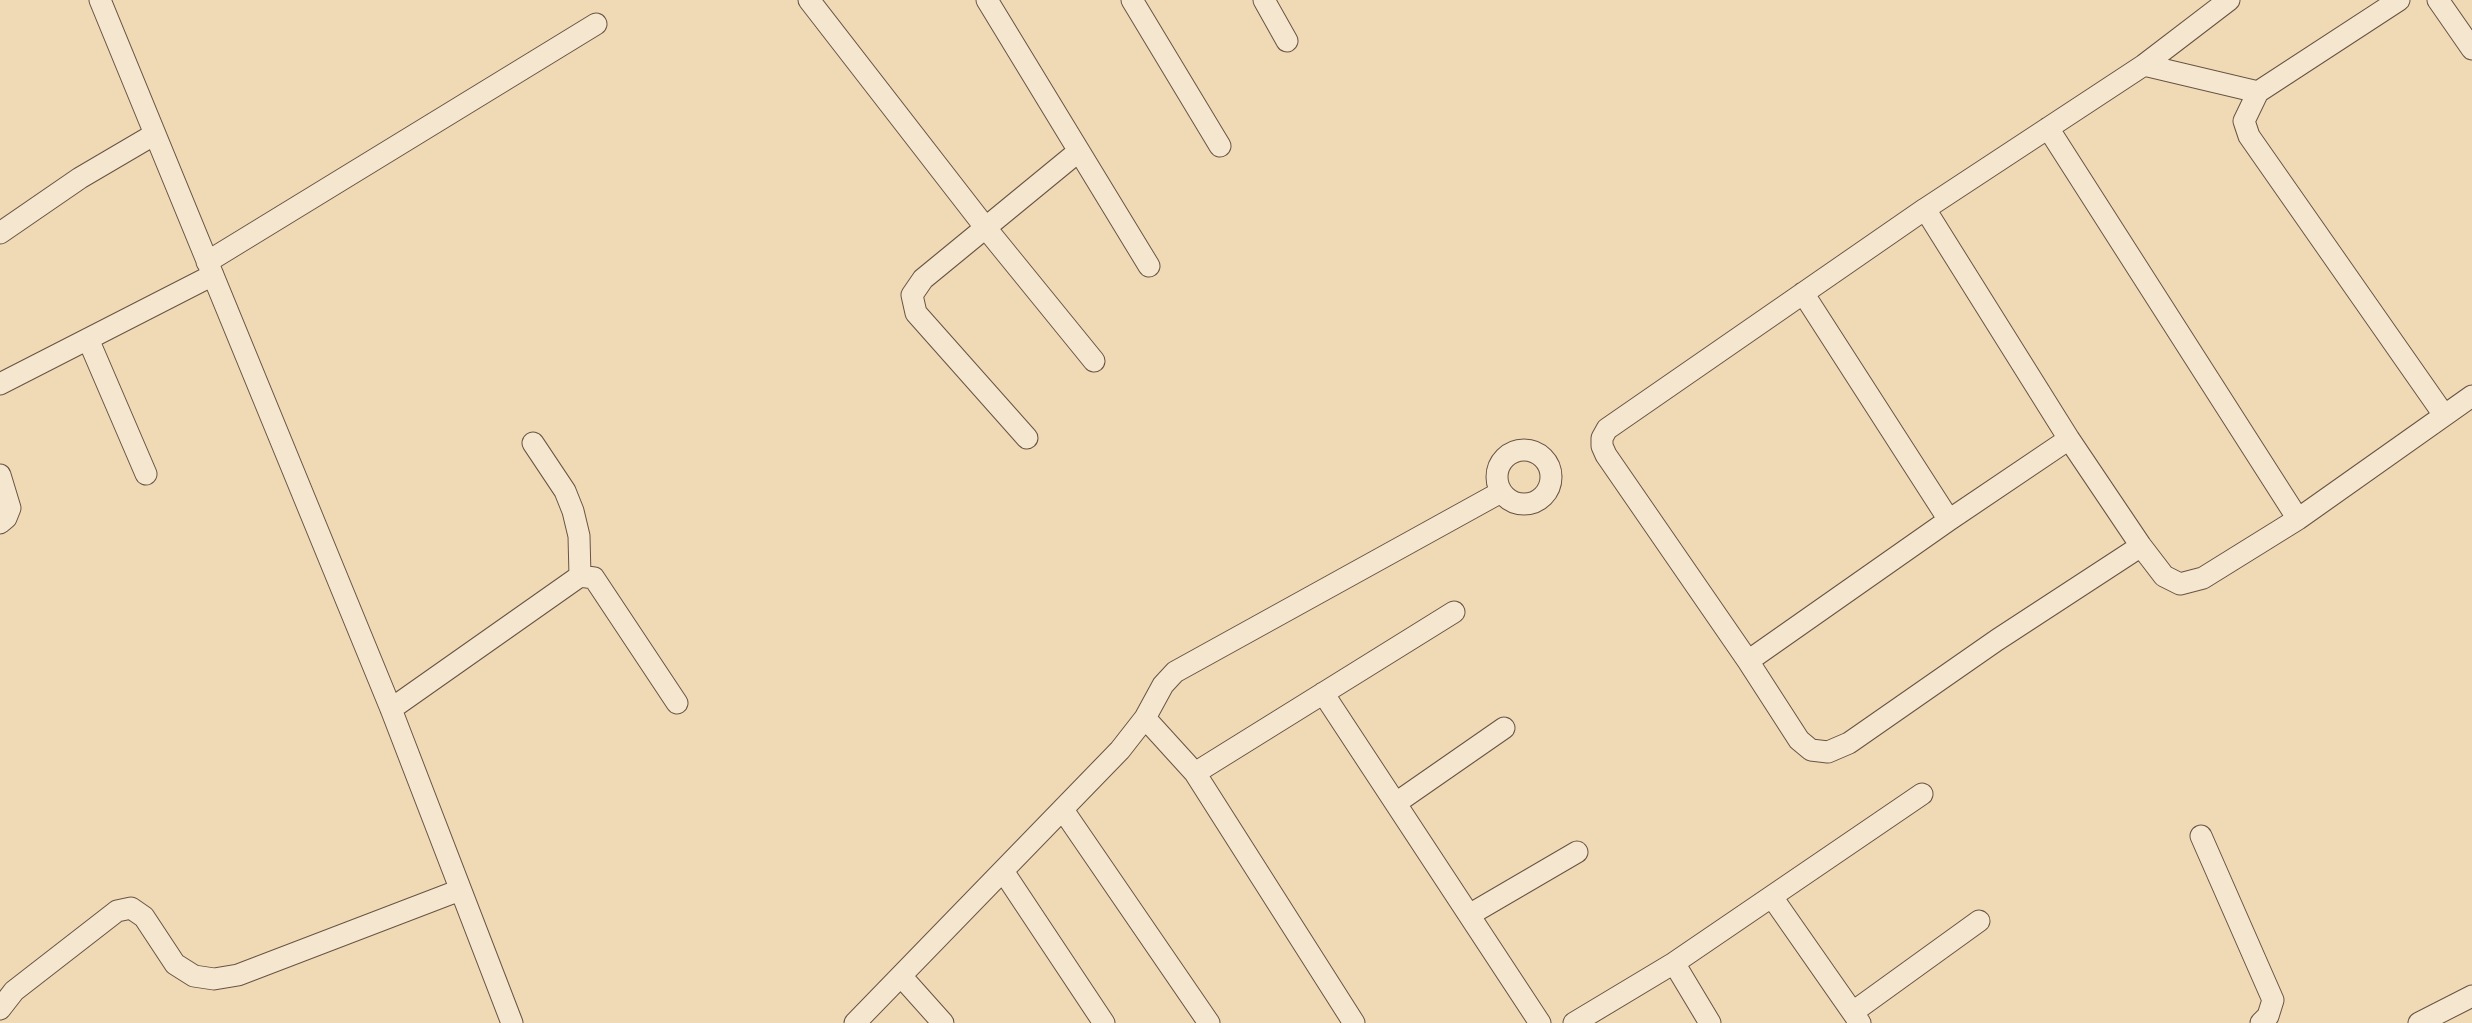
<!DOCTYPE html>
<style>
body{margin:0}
canvas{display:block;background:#efdab5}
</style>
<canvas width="2472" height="1023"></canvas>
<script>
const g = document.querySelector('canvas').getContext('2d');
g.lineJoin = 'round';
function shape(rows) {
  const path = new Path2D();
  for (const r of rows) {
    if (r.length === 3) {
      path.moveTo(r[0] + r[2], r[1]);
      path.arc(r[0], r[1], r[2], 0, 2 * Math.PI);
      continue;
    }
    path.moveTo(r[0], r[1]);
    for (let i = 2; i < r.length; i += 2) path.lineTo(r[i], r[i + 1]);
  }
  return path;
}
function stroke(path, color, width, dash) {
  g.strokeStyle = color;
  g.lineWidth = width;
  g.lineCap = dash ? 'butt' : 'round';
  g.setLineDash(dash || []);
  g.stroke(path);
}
const minor = shape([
 [100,0,391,709,512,1023],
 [809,0,985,227,1094,361],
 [987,0,1149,266],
 [1132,0,1220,146],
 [1264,0,1287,41],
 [2438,0,2472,49],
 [2144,65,2258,92,2399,0],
 [2258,92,2244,121,2249,136,2444,415],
 [2048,128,2298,519],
 [1925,209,2069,439,2141,546,2164,576,2180,584,2203,578,2298,519,2472,396],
 [0,233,80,178,155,134],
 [207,262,596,24],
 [1803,293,1949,520],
 [88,339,146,474],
 [0,384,213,275],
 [1027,438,916,313,912,295,923,279,1079,151],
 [533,443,565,491,573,511,579,536,580,576],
 [1524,477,27],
 [0,475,10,508,6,518,0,523],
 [2141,546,1997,640,1849,743,1828,752,1811,750,1799,740,1748,661,1606,455,1602,446,1602,438,1607,429,1925,209,2144,65,2229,0],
 [1748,661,1949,520,2069,439],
 [1323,693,1540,1023],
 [391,709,580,576,594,578,677,703],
 [1145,718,1195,773,1354,1023],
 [1195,773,1454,612],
 [1396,803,1504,728],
 [1063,810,1209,1023],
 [2201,836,2273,1000,2268,1016,2261,1023],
 [1003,871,1104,1023],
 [1772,897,1860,1023],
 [1469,915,1577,852],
 [1674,963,1710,1023],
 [901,976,943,1023],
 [0,1009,14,991,117,911,131,908,144,917,175,964,194,976,214,979,238,975,460,890],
 [1853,1012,1979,921],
 [855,1023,1120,750,1145,718,1163,685,1175,672,1501,492],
 [1574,1023,1674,963,1922,794],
 [2419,1023,2472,996]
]);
stroke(minor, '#695344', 23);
stroke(minor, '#f5e7cf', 21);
</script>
